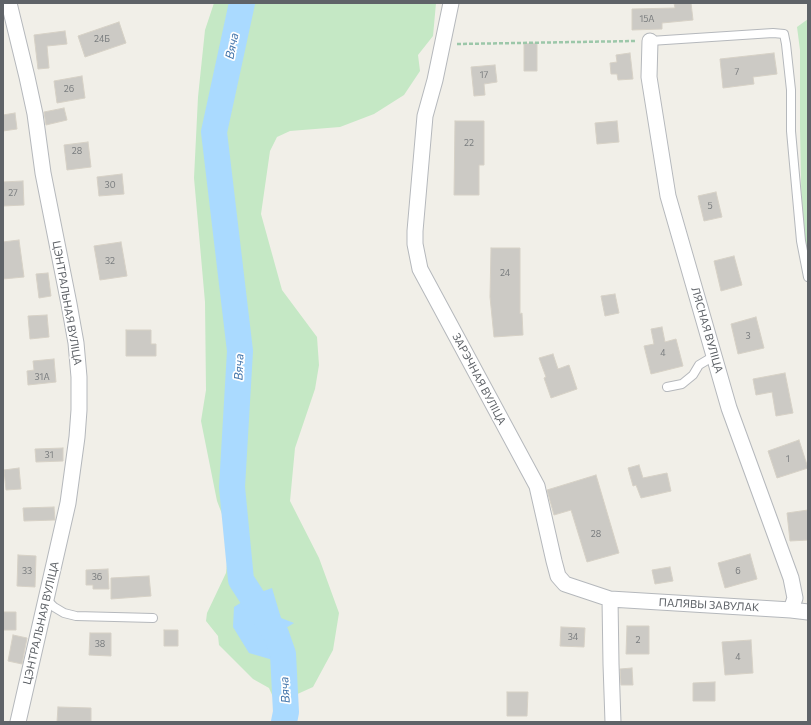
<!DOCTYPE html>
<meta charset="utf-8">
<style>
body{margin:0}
#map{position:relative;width:811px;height:725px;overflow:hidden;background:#f1efe8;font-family:Commissioner,sans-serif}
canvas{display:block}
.frame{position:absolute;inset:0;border:4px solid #5f6368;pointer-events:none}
</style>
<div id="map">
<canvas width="811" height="725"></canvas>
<div class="frame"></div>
</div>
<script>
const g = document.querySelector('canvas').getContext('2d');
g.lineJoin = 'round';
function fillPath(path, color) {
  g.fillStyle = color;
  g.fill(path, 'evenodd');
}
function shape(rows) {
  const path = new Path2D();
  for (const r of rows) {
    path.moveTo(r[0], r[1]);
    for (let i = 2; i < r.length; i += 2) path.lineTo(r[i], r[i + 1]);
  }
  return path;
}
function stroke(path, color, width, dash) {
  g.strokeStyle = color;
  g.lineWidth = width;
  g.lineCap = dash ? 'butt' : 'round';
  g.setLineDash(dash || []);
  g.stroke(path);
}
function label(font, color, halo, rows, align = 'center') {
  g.font = font + ' Commissioner,sans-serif';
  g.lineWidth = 3.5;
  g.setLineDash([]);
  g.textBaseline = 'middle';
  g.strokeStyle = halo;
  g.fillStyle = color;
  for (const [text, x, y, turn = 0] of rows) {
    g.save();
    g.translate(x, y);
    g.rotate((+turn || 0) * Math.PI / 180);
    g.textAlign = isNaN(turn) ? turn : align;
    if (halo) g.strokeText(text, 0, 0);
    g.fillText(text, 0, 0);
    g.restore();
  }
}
fillPath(shape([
 [214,3,436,3,433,36,418,55,420,71,404,95,374,114,340,127,290,131,277,137,270,151,261,214,282,290,317,337,319,365,315,389,295,448,290,501,319,558,339,613,333,650,313,687,293,696,278,700,273,697,269,688,253,679,219,645,218,636,206,621,207,613,226,573,230,535,217,501,201,421,206,390,205,302,194,178,198,97,205,30],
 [808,19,808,251,802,231,800,128,800,50,797,27]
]), '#c5e8c5');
fillPath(shape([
 [272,588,281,618,294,623,276,634,283,654,273,660,249,653,233,627,234,607,253,595]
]), '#aadaff');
stroke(shape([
 [242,3,214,132,240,351,232,487,241,580,276,634,283,654,286,712,284,722]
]), '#aadaff', 26);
const building = shape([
 [674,3,691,3,693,20,662,23,662,29,632,30,632,9,675,8,674,3],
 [119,22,126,43,85,57,78,36,119,22],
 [65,31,67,44,47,46,49,68,38,69,34,35,65,31],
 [537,43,537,71,524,71,524,44,537,43],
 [630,53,633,79,618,80,617,74,611,74,610,63,617,62,616,55,630,53],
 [774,53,777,74,753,77,754,84,723,88,720,59,774,53],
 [495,65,497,82,484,84,485,95,474,96,471,67,495,65],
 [82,76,85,98,57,103,54,81,82,76],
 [64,108,67,120,46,125,44,112,64,108],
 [15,113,17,129,3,131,3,115,15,113],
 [455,121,484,121,484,165,479,165,479,195,454,195,455,121],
 [617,121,619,142,597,144,595,123,617,121],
 [88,142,91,167,67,170,64,145,88,142],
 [122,174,124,194,99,196,97,177,122,174],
 [23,181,24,205,3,206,3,182,23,181],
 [716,192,722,217,704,221,698,196,716,192],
 [19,240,24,277,3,279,3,242,19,240],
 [121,242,127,276,100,280,94,246,121,242],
 [491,248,520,248,520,314,522,313,523,335,494,337,490,297,491,248],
 [734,256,742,285,721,291,714,261,734,256],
 [48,273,51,296,39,298,36,274,48,273],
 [615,294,619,313,605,316,601,296,615,294],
 [47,315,49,337,30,339,28,316,47,315],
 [756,317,764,348,738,354,731,324,756,317],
 [662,327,665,342,676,339,683,366,651,374,644,346,654,344,651,329,662,327],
 [126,330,151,330,151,344,156,344,156,356,126,356,126,330],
 [553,354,558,369,569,365,577,389,551,398,544,378,546,377,539,358,553,354],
 [54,359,56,382,28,385,27,371,34,370,33,361,54,359],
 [785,373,793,413,776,416,772,392,756,395,753,379,785,373],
 [799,440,808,468,777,478,768,451,799,440],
 [63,448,63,461,36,462,35,449,63,448],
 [639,465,643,478,667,473,671,491,641,498,636,485,633,486,628,468,639,465],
 [19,468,21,489,6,490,4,470,19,468],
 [596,475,619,553,587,562,571,510,554,515,547,490,596,475],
 [54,507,55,520,24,521,23,508,54,507],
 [808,510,808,540,790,541,787,513,808,510],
 [750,554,757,579,725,588,718,563,750,554],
 [18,555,36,556,35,587,17,586,18,555],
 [670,567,673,581,655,584,652,570,670,567],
 [108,569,109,589,93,589,93,585,86,585,86,570,108,569],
 [149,576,151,596,111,599,111,578,149,576],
 [3,612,16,612,16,630,3,630,3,612],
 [627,626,649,626,649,654,626,654,627,626],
 [561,627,585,628,584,647,560,646,561,627],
 [164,630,178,630,178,646,164,646,164,630],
 [90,633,111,633,111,656,89,655,90,633],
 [13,635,27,638,22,664,8,661,13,635],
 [751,640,753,673,725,675,722,642,751,640],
 [632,668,633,685,621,685,620,669,632,668],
 [715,682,715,701,693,701,693,683,715,682],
 [507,692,528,692,527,716,507,716,507,692],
 [58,707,91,708,91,722,57,722,58,707]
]);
fillPath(building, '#cccac5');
stroke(building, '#d6d1c6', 1);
const service = shape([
 [650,41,773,33,784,34,786,44,791,90,791,131,801,241,808,277],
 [667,387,682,384,693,375,699,365,714,356],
 [47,600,54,607,64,613,76,616,153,618]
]);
const minor = shape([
 [9,3,27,77,35,114,43,173,69,304,76,343,79,377,79,410,77,437,68,503,18,722],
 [451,3,435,80,425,116,415,231,415,244,420,269,537,486,554,561,558,576,565,584,610,599,791,610,808,612],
 [650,41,649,77,668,196,729,408,791,578,795,598,791,610],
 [610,599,611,664,613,722]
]);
stroke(service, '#b5b8bc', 10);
stroke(minor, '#b5b8bc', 17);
stroke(shape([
 [457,44,636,41]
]), '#9cc7a9', 2.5, [4, 2]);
stroke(service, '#fff', 8);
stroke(minor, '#fff', 15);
label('9px', '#7a7d7f', null, [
 ["15А",647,19],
 ["24Б",102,39],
 ["7",737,72],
 ["17",484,75],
 ["26",69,89],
 ["22",469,143],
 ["28",77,151],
 ["30",110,185],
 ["27",13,193],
 ["5",710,206],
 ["32",110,261],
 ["24",505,273],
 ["3",748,336],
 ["4",663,353],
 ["31А",42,377],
 ["31",49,455],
 ["1",788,459],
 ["28",596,534],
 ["33",27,571],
 ["6",738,571],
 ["36",97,577],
 ["34",573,637],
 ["2",638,640],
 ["38",100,644],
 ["4",738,657]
]);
label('11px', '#5f6368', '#fff', [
 ["ЦЭНТРАЛЬНАЯ ВУЛІЦА",67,303,80],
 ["ЛЯСНАЯ ВУЛІЦА",707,330,74],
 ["ЗАРЭЧНАЯ ВУЛІЦА",479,379,62],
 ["ПАЛЯВЫ ЗАВУЛАК",709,605,3],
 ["ЦЭНТРАЛЬНАЯ ВУЛІЦА",41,623,-77]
]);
label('italic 12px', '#4174aa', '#fff', [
 ["Вяча",232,46,-78],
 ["Вяча",239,367,-88],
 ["Вяча",285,690,-93]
]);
</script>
